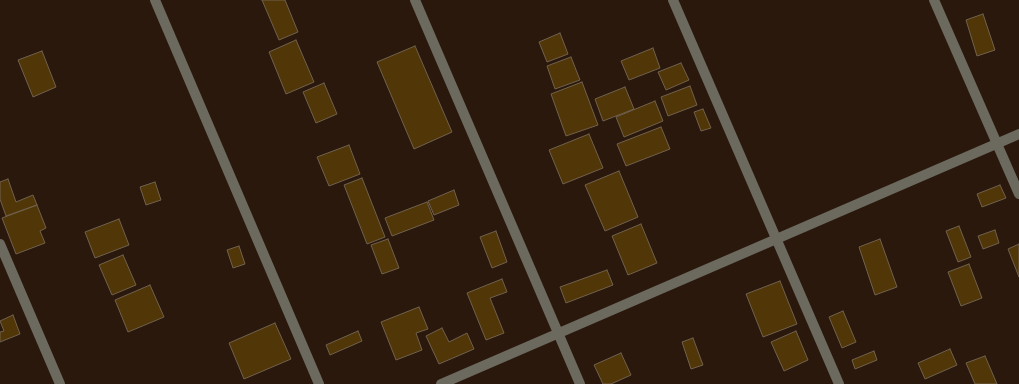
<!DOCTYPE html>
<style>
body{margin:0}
canvas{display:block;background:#29180b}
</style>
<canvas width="1019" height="384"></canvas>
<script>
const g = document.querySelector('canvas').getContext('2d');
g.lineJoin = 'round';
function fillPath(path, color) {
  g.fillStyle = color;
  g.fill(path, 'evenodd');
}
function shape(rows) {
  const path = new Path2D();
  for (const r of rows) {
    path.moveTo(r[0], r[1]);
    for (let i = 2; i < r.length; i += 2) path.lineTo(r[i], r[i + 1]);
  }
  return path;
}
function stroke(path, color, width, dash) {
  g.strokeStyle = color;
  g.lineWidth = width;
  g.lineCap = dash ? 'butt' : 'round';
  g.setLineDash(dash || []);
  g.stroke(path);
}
const building = shape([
 [262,0,285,0,298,32,279,40,262,0],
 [983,14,995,50,977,56,966,20,983,14],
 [560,33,568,54,547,62,539,42,560,33],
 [296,40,314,82,286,94,269,52,296,40],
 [415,46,452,132,414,149,377,62,415,46],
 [653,48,660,68,629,80,621,61,653,48],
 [42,51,56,87,33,97,18,60,42,51],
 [571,57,580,80,555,89,547,66,571,57],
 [681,63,689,80,666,90,658,72,681,63],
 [582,82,598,125,566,136,551,94,582,82],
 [324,83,337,114,316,123,303,92,324,83],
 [690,86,697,105,668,116,661,97,690,86],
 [625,87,634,109,603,121,595,99,625,87],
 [655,101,663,121,624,137,616,117,655,101],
 [703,109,711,128,701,131,694,112,703,109],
 [661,127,670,149,626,166,617,144,661,127],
 [589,134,603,168,563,184,549,150,589,134],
 [349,145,360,174,329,186,317,157,349,145],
 [619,171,638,217,605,231,585,185,619,171],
 [362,178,385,237,367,244,344,185,362,178],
 [8,179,16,202,33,195,37,205,6,216,0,199,0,182,8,179],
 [155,182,161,200,146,205,140,187,155,182],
 [1000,185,1006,198,982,207,977,194,1000,185],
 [454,190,459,205,434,215,428,201,454,190],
 [427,202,434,220,392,236,385,218,427,202],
 [37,205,46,228,40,231,45,243,16,254,2,218,37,205],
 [119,219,129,245,95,258,85,232,119,219],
 [641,224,657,263,628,275,612,236,641,224],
 [959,226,971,257,958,262,946,231,959,226],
 [995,230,999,243,983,249,978,236,995,230],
 [496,231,507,262,492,268,480,237,496,231],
 [388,239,399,268,382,274,371,245,388,239],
 [880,239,897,287,875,295,859,247,880,239],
 [1019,244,1019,277,1008,249,1019,244],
 [239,246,245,264,233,268,227,250,239,246],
 [123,255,136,285,112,295,99,265,123,255],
 [969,264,982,298,961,306,948,272,969,264],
 [607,270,613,285,566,303,560,287,607,270],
 [502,279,507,292,490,298,504,333,486,340,467,293,502,279],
 [780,281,797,324,763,337,746,294,780,281],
 [150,285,164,317,128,332,115,300,150,285],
 [419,307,428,329,416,333,422,350,396,360,381,322,419,307],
 [843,311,856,342,842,348,829,317,843,311],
 [13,315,20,334,0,342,0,332,4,331,0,321,13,315],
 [275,323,291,359,244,379,229,343,275,323],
 [442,328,449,342,467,333,474,349,439,364,426,336,442,328],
 [358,331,362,341,330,355,326,345,358,331],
 [796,331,808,360,784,371,771,342,796,331],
 [693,338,703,365,691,369,682,342,693,338],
 [950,349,957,365,925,379,918,363,950,349],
 [874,351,877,360,855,369,852,360,874,351],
 [621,353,631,375,611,384,603,384,594,365,621,353],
 [985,356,997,384,975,384,966,363,985,356]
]);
fillPath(building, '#513607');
stroke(building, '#70614e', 1);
stroke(shape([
 [155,0,319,384],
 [415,0,580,384],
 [673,0,839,384],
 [934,0,1019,194],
 [0,244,60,384],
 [441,384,1019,134]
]), '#6c695f', 10);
</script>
